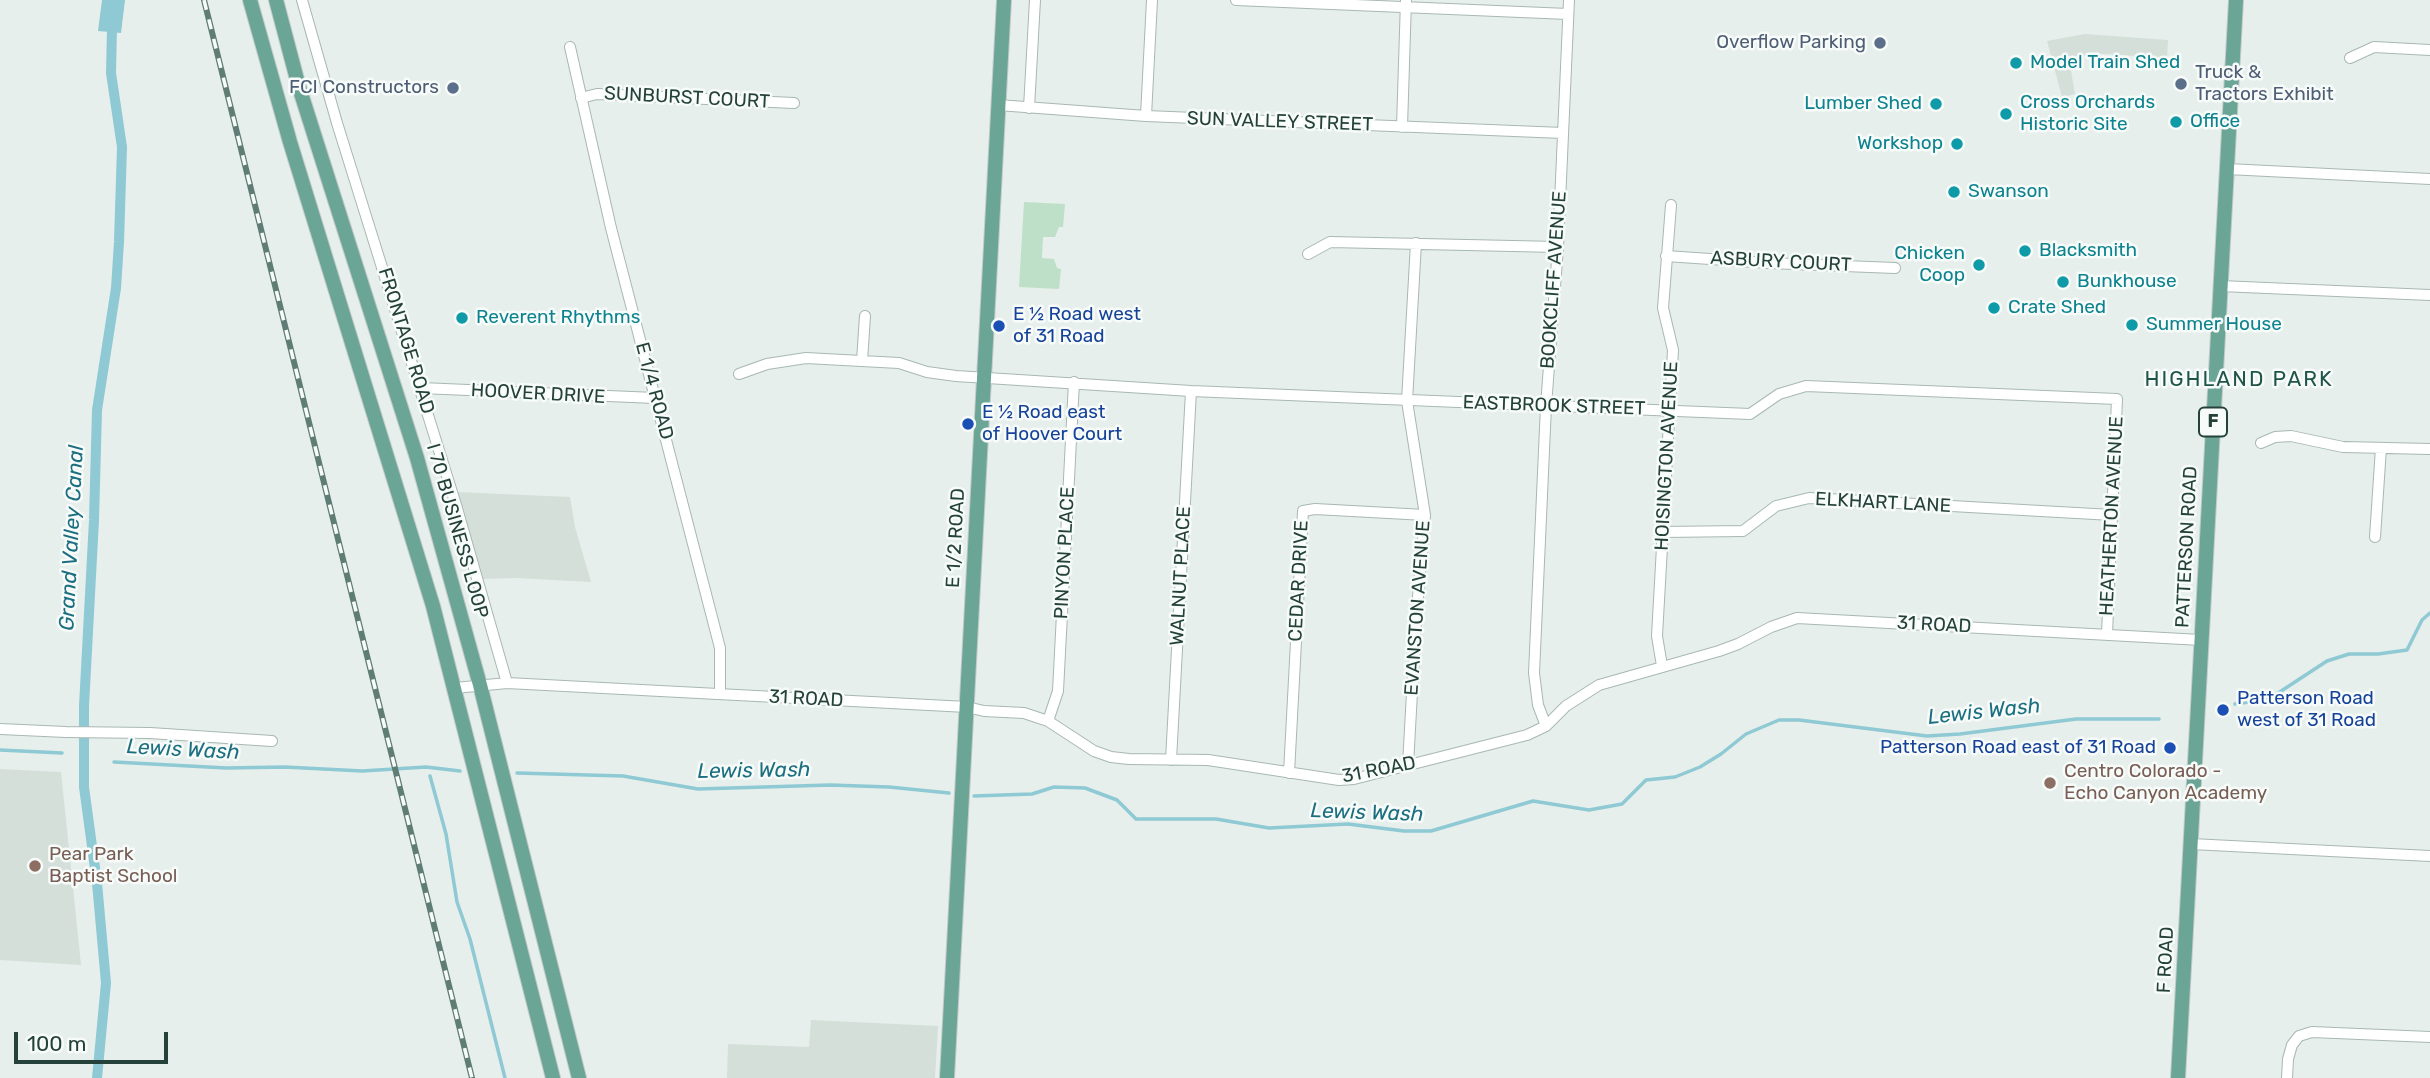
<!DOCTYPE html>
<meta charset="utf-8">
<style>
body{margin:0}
#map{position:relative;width:2430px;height:1078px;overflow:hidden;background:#e6efeb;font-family:Rubik,sans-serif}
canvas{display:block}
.scale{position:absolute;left:14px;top:1032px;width:154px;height:32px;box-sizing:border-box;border:4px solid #24423a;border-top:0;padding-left:9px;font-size:21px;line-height:24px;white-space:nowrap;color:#24423a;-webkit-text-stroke:5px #f7fbf9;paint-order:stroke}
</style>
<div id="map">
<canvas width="2430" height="1078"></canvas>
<div class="scale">100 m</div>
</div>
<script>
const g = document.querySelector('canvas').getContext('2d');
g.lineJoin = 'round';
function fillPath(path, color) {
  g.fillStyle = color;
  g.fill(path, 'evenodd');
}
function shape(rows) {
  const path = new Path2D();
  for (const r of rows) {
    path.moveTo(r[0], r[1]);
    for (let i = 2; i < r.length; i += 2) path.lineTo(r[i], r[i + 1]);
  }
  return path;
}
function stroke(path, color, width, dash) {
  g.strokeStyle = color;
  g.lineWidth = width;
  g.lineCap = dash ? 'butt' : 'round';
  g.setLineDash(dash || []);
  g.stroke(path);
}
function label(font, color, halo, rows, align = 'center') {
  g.font = font + ' Rubik,sans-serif';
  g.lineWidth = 5;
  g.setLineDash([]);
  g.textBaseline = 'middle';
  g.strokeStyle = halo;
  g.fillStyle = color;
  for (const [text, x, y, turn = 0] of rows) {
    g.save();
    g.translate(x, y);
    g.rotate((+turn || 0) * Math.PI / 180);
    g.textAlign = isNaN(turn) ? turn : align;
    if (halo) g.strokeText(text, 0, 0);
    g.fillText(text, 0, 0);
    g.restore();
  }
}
fillPath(shape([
 [2085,34,2168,40,2167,58,2088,53,2070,65,2075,94,2062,97,2047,41],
 [457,492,570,497,575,527,591,582,516,578,482,579],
 [0,769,61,772,81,965,0,960],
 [811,1020,938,1026,935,1078,727,1078,728,1044,809,1047]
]), '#d4dfda');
fillPath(shape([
 [1024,202,1065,204,1063,227,1059,227,1055,237,1043,237,1042,258,1054,259,1057,268,1061,269,1059,289,1019,287]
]), '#bfe0c8');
fillPath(shape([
 [102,0,125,0,121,33,98,31]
]), '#8ec9d4');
stroke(shape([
 [2235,704,2269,699,2327,661,2349,654,2378,654,2407,650,2422,620,2430,613],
 [0,750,62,753],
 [114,762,226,768,285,767,362,771,426,767,460,771],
 [517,773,623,776,698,789,830,785,889,787,949,793],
 [430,776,446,834,457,902,470,939,505,1078],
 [974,796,1032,794,1054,787,1085,788,1117,800,1136,819,1216,819,1269,828,1348,824,1404,831,1431,831,1533,801,1589,810,1622,804,1646,780,1675,777,1700,767,1721,754,1746,734,1779,720,1799,720,1927,736,1960,734,2076,719,2159,719]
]), '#8ec9d4', 3.5);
stroke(shape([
 [97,1078,106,983,97,883,84,787,84,706,94,520,97,410,116,288,119,242,122,147,111,73,112,27,115,0]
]), '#8ec9d4', 10);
const minor = shape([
 [302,0,337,123,456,505,507,683],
 [1236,0,1568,14],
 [570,47,611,228,720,648,720,694],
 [2350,58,2374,47,2430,50],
 [581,98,597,94,794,103],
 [998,105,1146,116,1563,133],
 [1029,108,1035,0],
 [1146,116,1152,0],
 [1402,127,1406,0],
 [2227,169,2430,179],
 [1308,254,1330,242,1558,247],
 [1666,256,1769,263,1895,268],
 [2220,286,2430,295],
 [862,361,865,316],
 [739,374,767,364,806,358,899,363,927,372,956,376,1191,391,1750,414,1779,394,1806,386,2117,399,2107,634],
 [421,388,655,398],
 [2261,443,2275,437,2291,436,2343,447,2430,449],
 [1663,532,1743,531,1776,506,1809,498,2112,515],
 [2375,537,2381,448],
 [1662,666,1657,636,1673,350,1663,308,1671,205],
 [455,688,507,683,967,707,984,711,1024,713,1048,721,1094,751,1111,757,1129,759,1208,760,1339,780,1354,779,1527,735,1546,726,1566,706,1599,685,1719,651,1738,644,1771,627,1797,618,2201,640],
 [1048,721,1058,691,1074,382],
 [1546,726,1538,705,1534,673,1546,406,1558,247,1569,0],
 [0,729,66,732,150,733,272,741],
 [1171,760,1191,391],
 [1408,765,1416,620,1425,515,1407,401,1416,243],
 [1289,773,1303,511,1315,509,1425,515],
 [2191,844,2430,856],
 [2287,1078,2288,1059,2292,1045,2299,1036,2312,1032,2430,1037]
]);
const major = shape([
 [250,0,290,142,433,606,553,1078],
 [276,0,299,87,417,458,480,685,579,1078],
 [947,1078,1004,0],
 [2178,1078,2236,0]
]);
stroke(minor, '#a8b8b2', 12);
stroke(major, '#c2cac8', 16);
stroke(minor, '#fff', 10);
stroke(major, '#6aa596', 14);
const rail = shape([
 [204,0,472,1078]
]);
stroke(rail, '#5f7d75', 6);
stroke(rail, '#f7fbf9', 3.5, [10]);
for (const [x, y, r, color] of [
 [1880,43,7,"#5c6f8a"],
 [2016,63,7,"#0f9aa8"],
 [2181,84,7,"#5c6f8a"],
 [453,88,7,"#5c6f8a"],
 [1936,104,7,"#0f9aa8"],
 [2006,114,7,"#0f9aa8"],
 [2176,122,7,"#0f9aa8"],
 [1957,144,7,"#0f9aa8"],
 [1954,192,7,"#0f9aa8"],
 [2025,251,7,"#0f9aa8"],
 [1979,265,7,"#0f9aa8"],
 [2063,282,7,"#0f9aa8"],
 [1994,308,7,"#0f9aa8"],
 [462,318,7,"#0f9aa8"],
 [2132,325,7,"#0f9aa8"],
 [999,326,7,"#1a4fb4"],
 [968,424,7,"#1a4fb4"],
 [2223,710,7,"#1a4fb4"],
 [2170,748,7,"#1a4fb4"],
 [2050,783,7,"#8d6e63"],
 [35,866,7,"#8d6e63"]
]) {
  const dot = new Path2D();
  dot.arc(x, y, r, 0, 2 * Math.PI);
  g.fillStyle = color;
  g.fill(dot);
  stroke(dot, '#f7fbf9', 2.5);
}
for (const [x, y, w] of [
 [2213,422,28]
]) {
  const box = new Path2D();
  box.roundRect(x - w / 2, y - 14.5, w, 29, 5);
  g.fillStyle = '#f7fbf9';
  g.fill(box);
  stroke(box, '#24423a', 2);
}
label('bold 18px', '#24423a', null, [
 ["F",2213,422]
]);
label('19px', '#4e5e75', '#f7fbf9', [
 ["Overflow Parking",1866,43],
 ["Truck &",2195,73,"left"],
 ["Tractors Exhibit",2195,95,"left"],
 ["FCI Constructors",439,88]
], 'right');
label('19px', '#0d838f', '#f7fbf9', [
 ["Model Train Shed",2030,63],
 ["Cross Orchards",2020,103],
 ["Historic Site",2020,125],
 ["Lumber Shed",1922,104,"right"],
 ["Office",2190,122],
 ["Workshop",1943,144,"right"],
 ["Swanson",1968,192],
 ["Blacksmith",2039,251],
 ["Chicken",1965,254,"right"],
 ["Coop",1965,276,"right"],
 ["Bunkhouse",2077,282],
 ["Crate Shed",2008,308],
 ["Reverent Rhythms",476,318],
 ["Summer House",2146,325]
], 'left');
label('19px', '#24423a', '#f7fbf9', [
 ["SUNBURST COURT",687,98,3],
 ["SUN VALLEY STREET",1280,122,2],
 ["ASBURY COURT",1781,262,3],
 ["BOOKCLIFF AVENUE",1554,280,-86],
 ["FRONTAGE ROAD",406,341,73],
 ["E 1/4 ROAD",654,391,75],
 ["HOOVER DRIVE",538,394,3],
 ["EASTBROOK STREET",1554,406,2],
 ["HOISINGTON AVENUE",1667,456,-87],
 ["ELKHART LANE",1883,503,3],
 ["HEATHERTON AVENUE",2112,516,-87],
 ["I 70 BUSINESS LOOP",457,531,74],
 ["E 1/2 ROAD",956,538,-87],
 ["PATTERSON ROAD",2187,547,-87],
 ["PINYON PLACE",1065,553,-87],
 ["WALNUT PLACE",1181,576,-87],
 ["CEDAR DRIVE",1299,581,-87],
 ["EVANSTON AVENUE",1418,608,-86],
 ["31 ROAD",1934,625,3],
 ["31 ROAD",806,699,3],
 ["31 ROAD",1379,770,-11],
 ["F ROAD",2166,960,-87]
]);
label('19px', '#164399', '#f7fbf9', [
 ["E ½ Road west",1013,315],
 ["of 31 Road",1013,337],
 ["E ½ Road east",982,413],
 ["of Hoover Court",982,435],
 ["Patterson Road",2237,699],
 ["west of 31 Road",2237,721],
 ["Patterson Road east of 31 Road",2156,748,"right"]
], 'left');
label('19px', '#785e54', '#f7fbf9', [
 ["Centro Colorado -",2064,772],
 ["Echo Canyon Academy",2064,794],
 ["Pear Park",49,855],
 ["Baptist School",49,877]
], 'left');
g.letterSpacing = '2px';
label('21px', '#1f5548', '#f7fbf9', [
 ["HIGHLAND PARK",2239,380]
]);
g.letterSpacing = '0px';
label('italic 21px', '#1c6f80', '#f7fbf9', [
 ["Grand Valley Canal",72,538,-87],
 ["Lewis Wash",1984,712,-6],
 ["Lewis Wash",183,750,3],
 ["Lewis Wash",754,771,-1],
 ["Lewis Wash",1367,813,2]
]);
</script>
